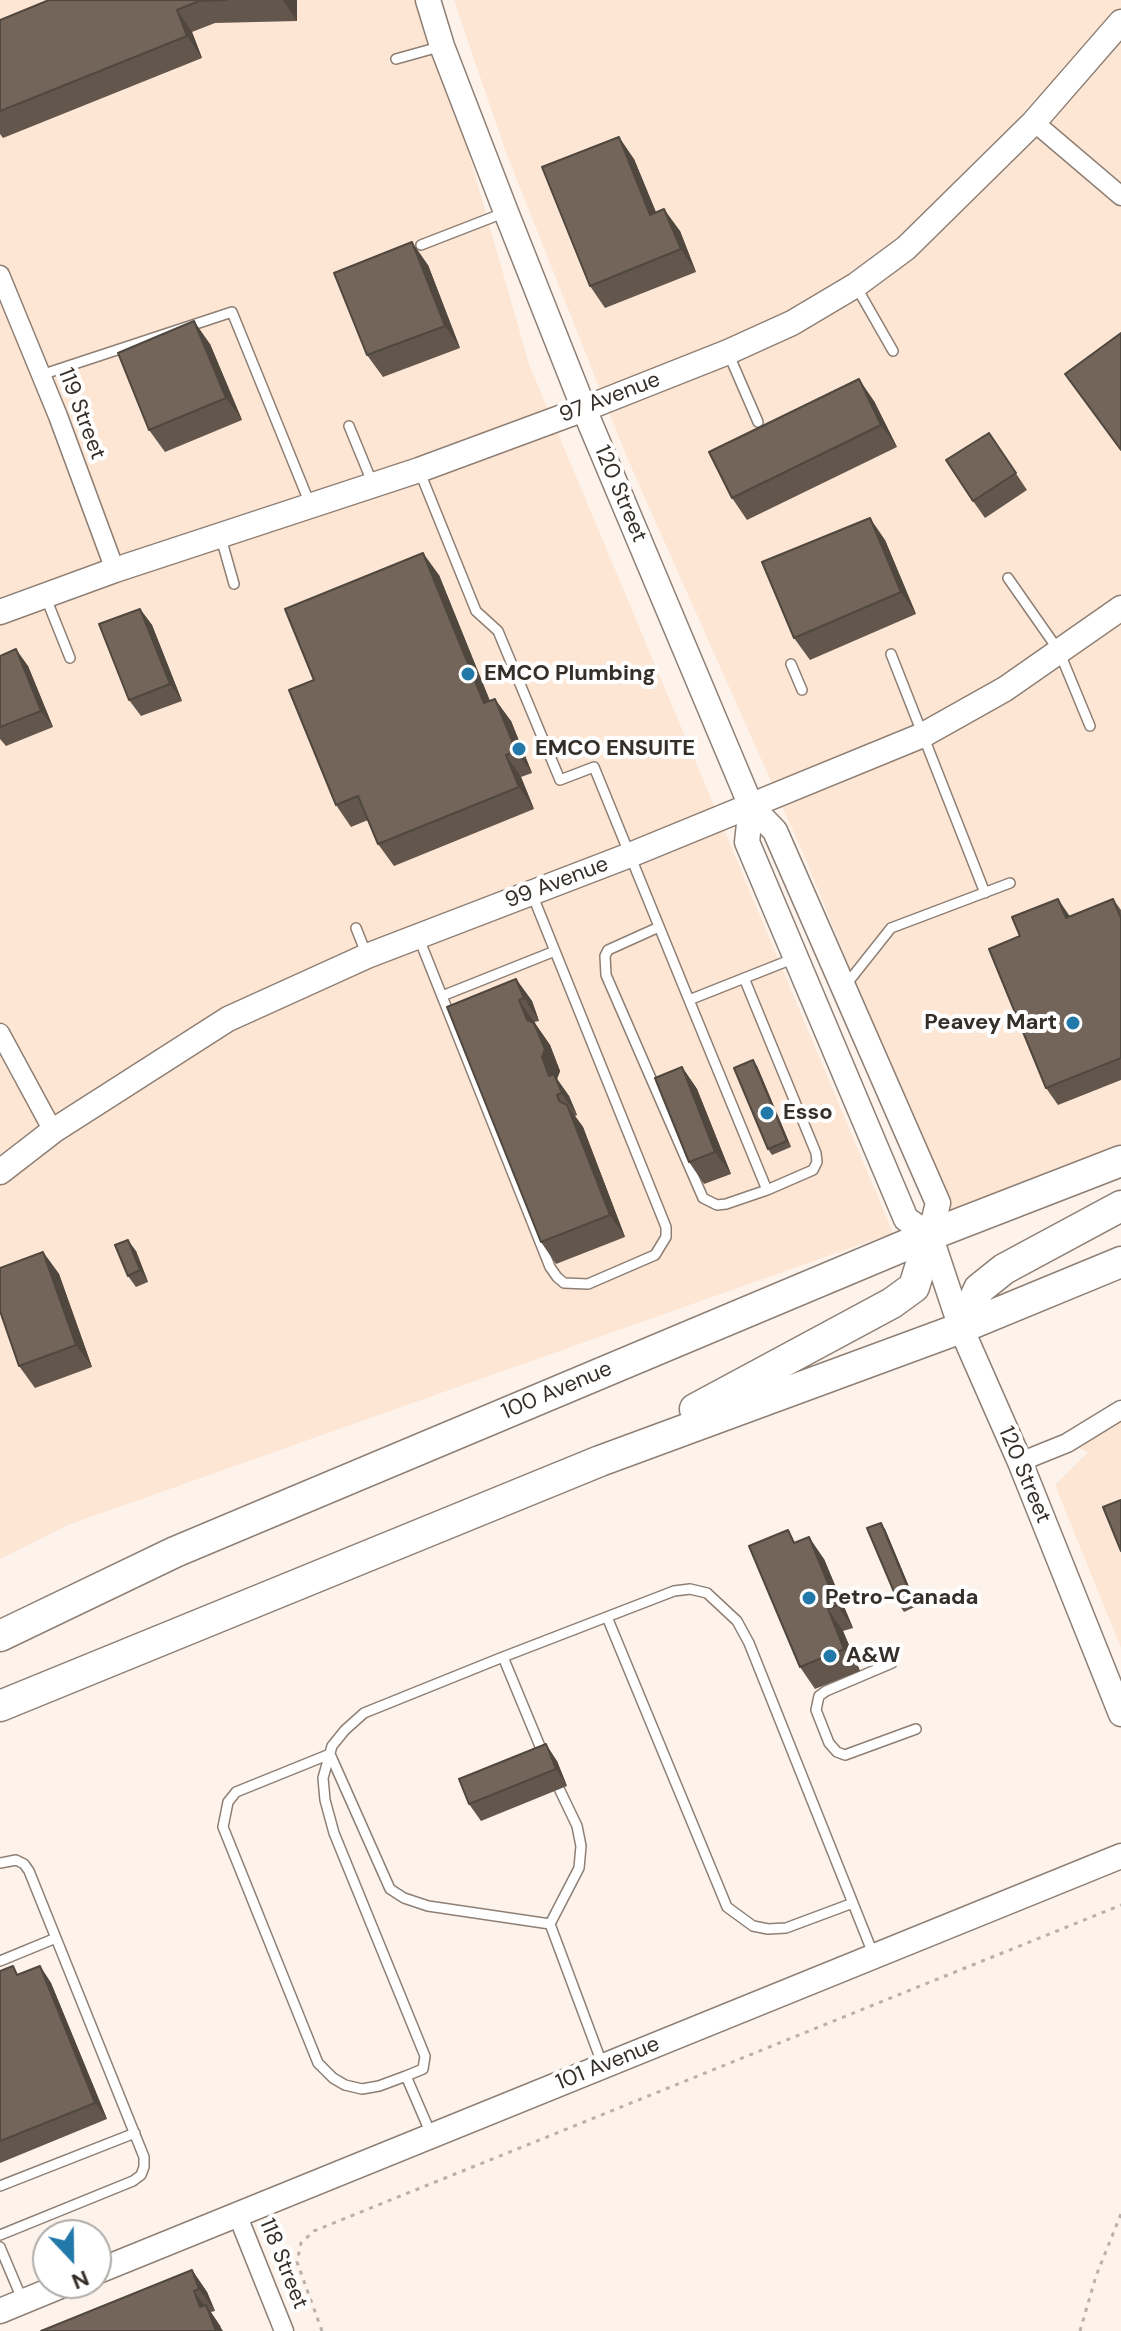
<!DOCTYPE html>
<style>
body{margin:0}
#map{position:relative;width:1121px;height:2331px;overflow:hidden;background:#fdf3eb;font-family:"DM Sans",sans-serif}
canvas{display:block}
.north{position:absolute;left:32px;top:2219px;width:80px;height:80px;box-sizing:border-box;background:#fff;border:2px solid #aeacaa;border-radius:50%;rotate:158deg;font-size:22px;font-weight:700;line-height:32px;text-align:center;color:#352f2a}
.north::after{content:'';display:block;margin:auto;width:28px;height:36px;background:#2278a8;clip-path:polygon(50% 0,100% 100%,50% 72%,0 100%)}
</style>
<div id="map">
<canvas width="1121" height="2331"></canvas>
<div class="north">N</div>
</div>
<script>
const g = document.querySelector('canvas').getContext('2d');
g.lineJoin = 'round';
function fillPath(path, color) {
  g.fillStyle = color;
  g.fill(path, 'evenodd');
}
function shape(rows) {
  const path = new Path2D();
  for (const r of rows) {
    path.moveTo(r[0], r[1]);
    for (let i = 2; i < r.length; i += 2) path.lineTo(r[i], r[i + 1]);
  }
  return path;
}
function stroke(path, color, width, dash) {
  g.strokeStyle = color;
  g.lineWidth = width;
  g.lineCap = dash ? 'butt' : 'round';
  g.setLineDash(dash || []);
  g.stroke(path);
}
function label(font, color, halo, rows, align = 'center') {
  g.font = font + ' "DM Sans",sans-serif';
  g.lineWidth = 8;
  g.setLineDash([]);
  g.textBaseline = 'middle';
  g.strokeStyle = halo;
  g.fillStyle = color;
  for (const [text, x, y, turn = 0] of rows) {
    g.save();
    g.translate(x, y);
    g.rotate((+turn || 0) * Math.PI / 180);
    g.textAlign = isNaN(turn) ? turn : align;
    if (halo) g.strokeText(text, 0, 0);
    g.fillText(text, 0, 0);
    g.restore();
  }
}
fillPath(shape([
 [0,0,425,0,529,364,893,1233,68,1525,0,1559],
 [454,0,1121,0,1121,1146,950,1216,806,860,628,460,505,150],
 [1121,1410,1121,1648,1055,1485,1088,1452,1067,1443]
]), '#fee6d5');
const service = shape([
 [396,59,439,47],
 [421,245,506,212],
 [857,288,893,351],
 [729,355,758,422],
 [41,375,232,312,310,504],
 [349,426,372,482],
 [419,470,476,611,498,631,560,780,594,767,689,1000,795,958],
 [221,538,234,584],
 [1008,578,1059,651,1090,726],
 [46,598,70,658],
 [891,654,985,893],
 [791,664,802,690],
 [659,927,608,950,605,956,606,975,703,1198,717,1205,726,1204,767,1190],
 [356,928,366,953],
 [418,936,550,1267,557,1277,564,1283,588,1284,655,1255,666,1237,666,1227,532,894],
 [845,986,891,928,1010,883],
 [442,996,555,951],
 [689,1000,767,1190,813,1170,817,1162,816,1153,744,978],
 [607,1617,727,1907,753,1926,768,1929,786,1928,853,1903],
 [503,1657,674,1591,690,1589,707,1593,737,1621,749,1643,874,1956],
 [892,1663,826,1691,819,1696,816,1710,829,1743,837,1752,845,1755,916,1729],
 [555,1780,577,1826,581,1846,579,1868,550,1924,603,2066],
 [0,1863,16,1860,24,1864,29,1871,144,2157,144,2167,141,2175,133,2181,0,2235],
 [0,1961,56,1938],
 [406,2076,379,2086,362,2089,345,2085,333,2078,318,2063,223,1827,228,1802,236,1792,330,1754,390,1889,404,1898,428,1906,550,1924],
 [431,2134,406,2076,423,2069,425,2056,334,1833,325,1800,323,1778,332,1746,345,1730,364,1713,503,1657,544,1756],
 [0,2186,135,2133],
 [0,2247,22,2299]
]);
const minor = shape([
 [1034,122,1121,196],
 [0,275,58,416,115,570],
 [0,1033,53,1131],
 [1020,1462,1067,1443,1121,1410],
 [237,2214,284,2331]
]);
const tertiary = shape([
 [428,0,442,46,506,212,584,409,751,806,775,831,938,1203,930,1235,961,1328,1020,1462,1121,1714],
 [0,612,115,570,419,470,584,409,728,352,792,323,856,285,906,248,1034,122,1121,22],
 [751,806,747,842,906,1219,930,1235],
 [0,1172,53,1131,228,1019,367,956,630,855,923,735,1005,689,1121,608],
 [96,2272,1121,1856],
 [0,2311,68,2283]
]);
const primary = shape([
 [961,1328,979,1289,1004,1269,1121,1206],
 [695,1409,892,1303,914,1287,930,1235],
 [0,1636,175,1552,930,1235,1121,1161],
 [0,1706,600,1461,961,1328,1121,1262]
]);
stroke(service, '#8e7f74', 12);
stroke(minor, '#8e7f74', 21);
stroke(tertiary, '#8e7f74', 27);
stroke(primary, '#8e7f74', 33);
stroke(shape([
 [322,2331,297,2262,301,2243,314,2231,1121,1905],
 [1080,2331,1096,2276,1121,2214]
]), '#b9b0a9', 3, [4, 6]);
stroke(service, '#fff', 9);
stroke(minor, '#fff', 18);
stroke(tertiary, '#fff', 24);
stroke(primary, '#fff', 30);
fillPath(shape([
 [49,0,297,0,297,21,215,23,192,32,202,58,3,138,0,134,0,20],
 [634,159,656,212,680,231,696,272,605,308,590,286],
 [428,265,460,348,383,377,367,355],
 [210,344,242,420,165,452,149,430],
 [874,401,897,447,747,520,732,498],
 [989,433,1027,490,985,518,973,501],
 [885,540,916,614,810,660,794,638],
 [439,575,490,701,511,721,532,773,521,777,534,809,394,866,378,844,368,820,351,827,336,805,314,680],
 [140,609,152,625,182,701,141,716,129,700],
 [0,656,28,666,53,727,6,746,0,739],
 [1113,899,1121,910,1121,1080,1058,1105,1046,1088,1070,917],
 [516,979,532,1001,539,1021,534,1022,550,1045,560,1071,557,1079,569,1096,577,1115,575,1116,583,1127,625,1237,556,1264,541,1242],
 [757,1066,791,1147,772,1155,768,1149],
 [682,1067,697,1089,731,1174,704,1184,689,1162],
 [136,1251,148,1282,136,1287,128,1276],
 [43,1252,59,1274,92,1367,35,1388,19,1366],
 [885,1529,917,1606,904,1612,900,1606],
 [796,1542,824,1559,853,1628,843,1631,860,1671,815,1689,800,1667],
 [557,1761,567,1786,481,1821,469,1804],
 [40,1966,51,1983,107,2119,0,2163,0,1971,19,1975],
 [192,2270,207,2292,215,2311,211,2312,221,2327,41,2331]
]), '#63574d');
fillPath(shape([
 [283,0,297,0,297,21],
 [177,10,192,32,202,58,187,36],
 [619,137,634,159,666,237,650,215],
 [664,209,680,231,696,272,681,249],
 [412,242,428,265,460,348,445,326],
 [194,321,210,344,242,420,226,398],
 [859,379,874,401,897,447,881,425],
 [870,518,885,540,916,614,901,592],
 [423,553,439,575,500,726,484,703],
 [140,609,152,625,182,701,170,684],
 [16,649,28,666,53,727,41,711],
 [495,699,511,721,532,773,516,751],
 [506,755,521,777,534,809,519,787],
 [1058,899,1069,915,1077,935,1066,918],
 [516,979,532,1001,539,1021,524,998],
 [519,1000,550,1045,560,1071,557,1079,569,1096,577,1115,549,1076],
 [753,1060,757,1066,791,1147,787,1141],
 [682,1067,697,1089,731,1174,715,1152],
 [557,1095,571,1116,567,1105,583,1127,625,1237,610,1215],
 [128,1240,136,1251,148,1282,140,1270],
 [43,1252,59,1274,92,1367,76,1345],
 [881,1523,885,1529,917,1606,913,1600],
 [809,1537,824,1559,853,1628,837,1605],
 [828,1609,843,1631,860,1671,844,1649],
 [546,1744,557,1761,567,1786,556,1769],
 [40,1966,51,1983,107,2119,95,2103],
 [192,2270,207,2292,215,2311,199,2289],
 [194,2291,209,2312,206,2305,223,2331,216,2331,200,2307]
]), '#50473f');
const building = shape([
 [49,0,226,0,199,1,177,10,187,36,0,111,0,20,49,0],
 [619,137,650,215,664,209,681,249,590,286,542,167,619,137],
 [412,242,445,326,367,355,334,273,412,242],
 [194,321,226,398,149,430,118,353,194,321],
 [1121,333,1121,450,1065,374,1121,333],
 [859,379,881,425,732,498,709,452,859,379],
 [989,433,1016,473,973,501,946,460,989,433],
 [870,518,901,592,794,638,762,562,870,518],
 [423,553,484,703,495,699,516,751,506,755,519,787,378,844,358,796,336,805,289,690,314,680,285,609,423,553],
 [140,609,170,684,129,700,99,624,140,609],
 [16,649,41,711,0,727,0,656,16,649],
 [1058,899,1066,918,1113,899,1121,918,1121,1058,1046,1088,989,949,1020,936,1012,917,1058,899],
 [516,979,524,998,519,1000,527,1020,534,1023,545,1049,542,1057,549,1076,554,1074,562,1093,557,1095,559,1101,567,1105,610,1215,541,1242,447,1007,516,979],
 [753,1060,787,1141,768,1149,734,1068,753,1060],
 [682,1067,715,1152,689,1162,655,1078,682,1067],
 [128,1240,140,1270,128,1276,115,1245,128,1240],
 [43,1252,76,1345,19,1366,0,1311,0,1268,43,1252],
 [1121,1500,1121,1551,1103,1507,1121,1500],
 [881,1523,913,1600,900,1606,867,1528,881,1523],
 [788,1530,794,1543,809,1537,837,1605,828,1609,844,1649,800,1667,749,1546,788,1530],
 [546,1744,556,1769,469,1804,459,1779,546,1744],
 [13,1966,17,1975,40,1966,95,2103,0,2141,0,1971,13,1966],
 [192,2270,199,2289,194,2291,200,2307,206,2305,216,2331,41,2331,192,2270]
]);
fillPath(building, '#73655a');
stroke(building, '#50473f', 2);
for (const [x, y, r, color] of [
 [468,674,8,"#2278a8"],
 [519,749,8,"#2278a8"],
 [1073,1023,8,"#2278a8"],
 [767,1113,8,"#2278a8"],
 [809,1598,8,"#2278a8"],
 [830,1656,8,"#2278a8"]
]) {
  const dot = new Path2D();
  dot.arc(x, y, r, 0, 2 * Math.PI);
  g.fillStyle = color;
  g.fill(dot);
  stroke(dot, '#fff', 3);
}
label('22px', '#352f2a', '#fff', [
 ["97 Avenue",610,398,-21],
 ["119 Street",81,414,69],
 ["120 Street",620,494,67],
 ["99 Avenue",557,883,-21],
 ["100 Avenue",557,1391,-23],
 ["120 Street",1024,1475,67],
 ["101 Avenue",608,2064,-22],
 ["118 Street",283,2264,68]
]);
label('bold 22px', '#352f2a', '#fff', [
 ["EMCO Plumbing",484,674],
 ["EMCO ENSUITE",535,749],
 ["Peavey Mart",1057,1023,"right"],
 ["Esso",783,1113],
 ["Petro-Canada",825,1598],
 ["A&W",846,1656]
], 'left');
</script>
